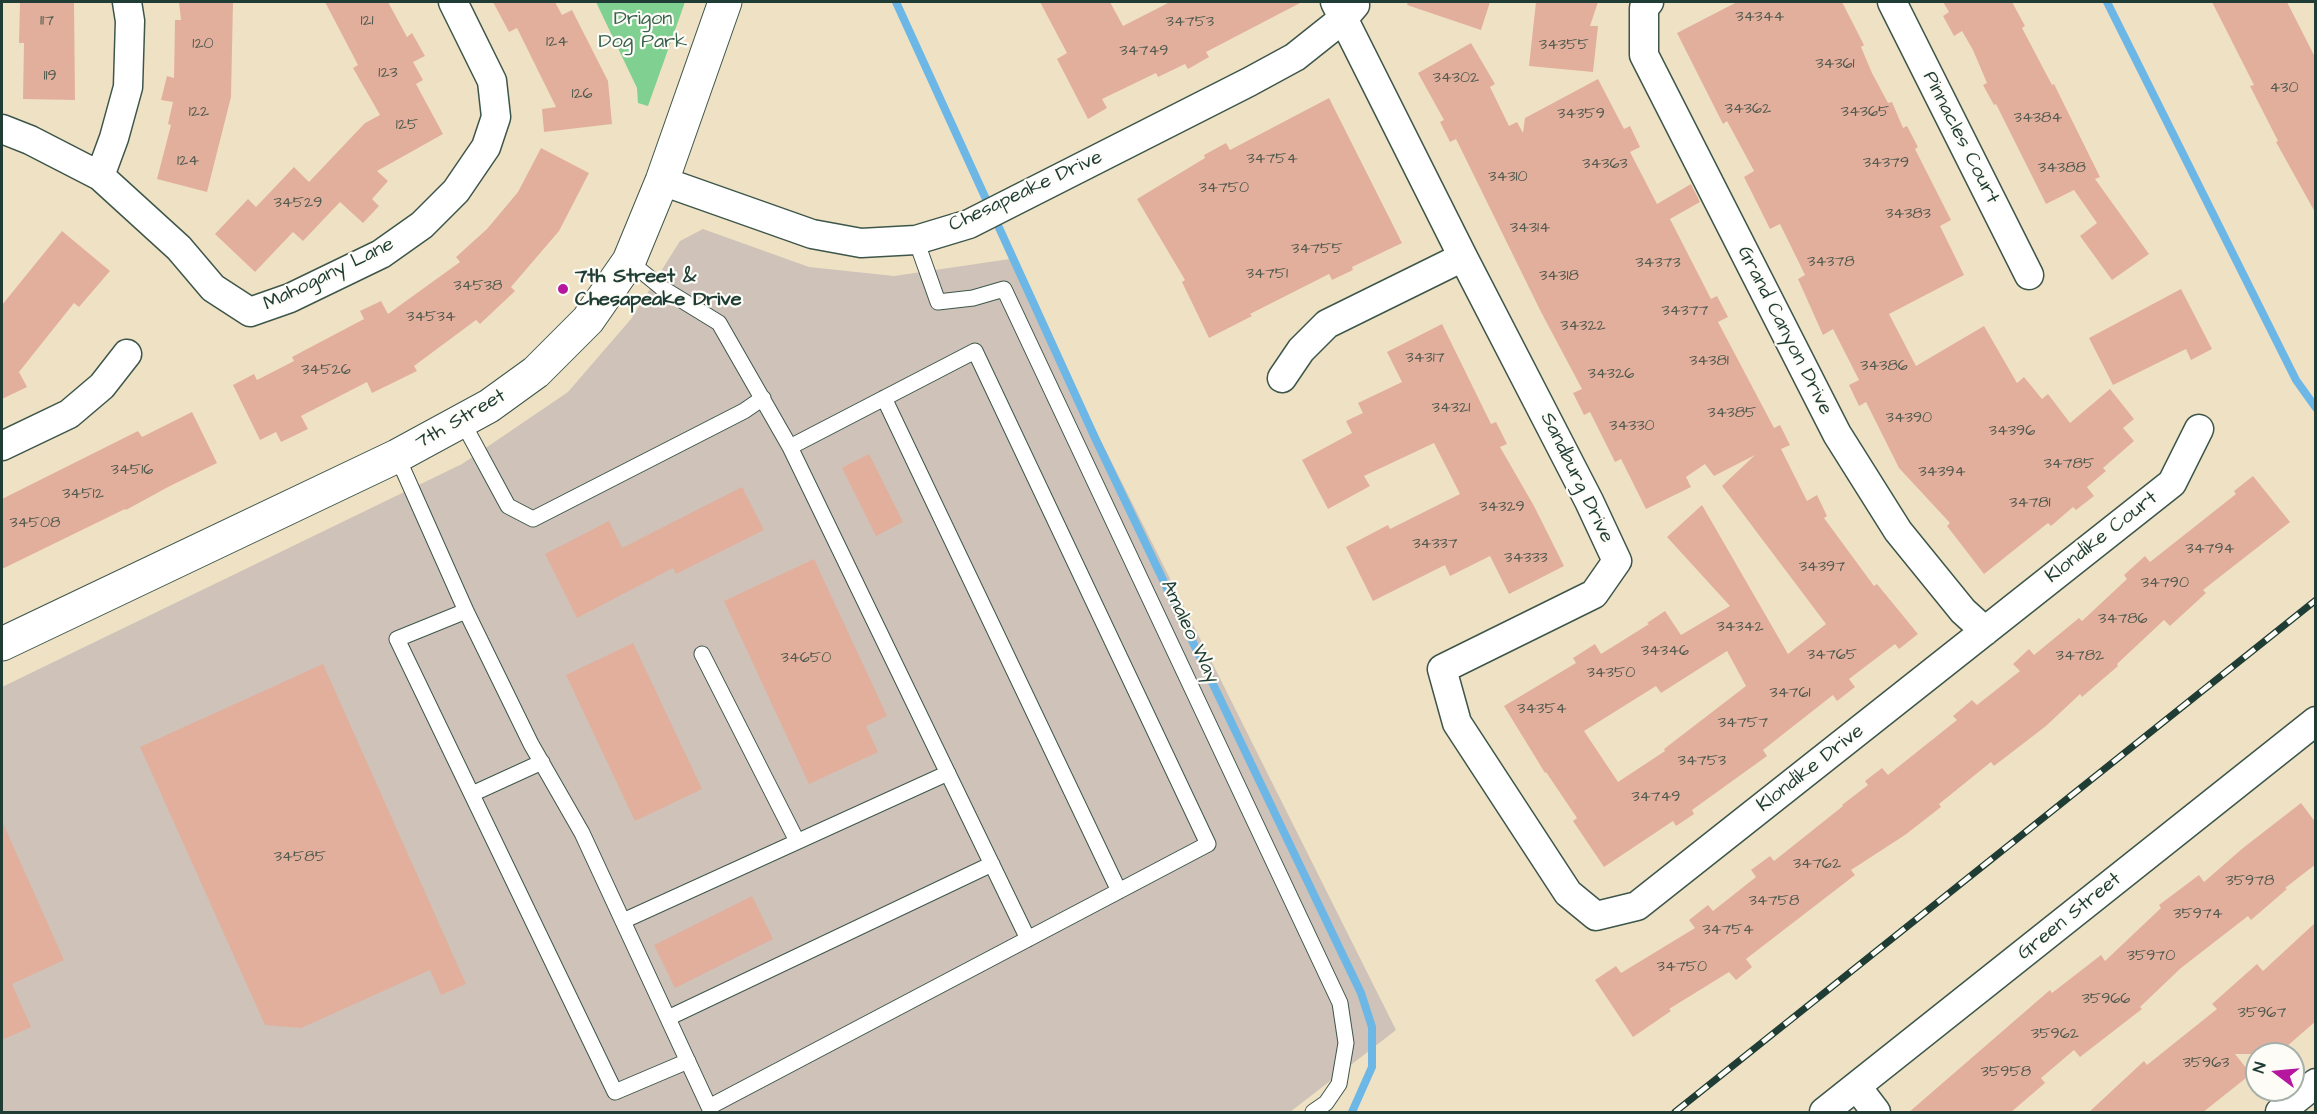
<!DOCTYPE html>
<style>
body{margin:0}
#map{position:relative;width:2317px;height:1114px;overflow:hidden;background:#efe2c4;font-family:"Architects Daughter",sans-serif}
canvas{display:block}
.frame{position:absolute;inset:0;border:3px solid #1f3d34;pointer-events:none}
.north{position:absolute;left:2245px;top:1042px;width:60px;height:60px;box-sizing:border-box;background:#fdfcf7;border:2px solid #a4b0a9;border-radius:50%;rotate:286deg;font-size:16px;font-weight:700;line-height:24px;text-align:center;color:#1f3d34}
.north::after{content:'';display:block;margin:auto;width:21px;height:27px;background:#b5179e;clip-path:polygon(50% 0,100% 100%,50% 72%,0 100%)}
</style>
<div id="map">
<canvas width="2317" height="1114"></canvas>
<div class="frame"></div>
<div class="north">N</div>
</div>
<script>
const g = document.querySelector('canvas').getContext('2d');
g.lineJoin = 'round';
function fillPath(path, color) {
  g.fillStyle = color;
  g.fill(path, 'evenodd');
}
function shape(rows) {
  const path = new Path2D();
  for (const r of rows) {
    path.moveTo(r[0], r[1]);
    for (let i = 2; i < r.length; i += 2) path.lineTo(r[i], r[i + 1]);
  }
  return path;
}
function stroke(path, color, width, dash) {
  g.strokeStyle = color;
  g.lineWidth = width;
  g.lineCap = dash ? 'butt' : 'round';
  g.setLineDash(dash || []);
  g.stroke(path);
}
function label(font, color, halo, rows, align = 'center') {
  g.font = font + ' "Architects Daughter",sans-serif';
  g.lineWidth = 4.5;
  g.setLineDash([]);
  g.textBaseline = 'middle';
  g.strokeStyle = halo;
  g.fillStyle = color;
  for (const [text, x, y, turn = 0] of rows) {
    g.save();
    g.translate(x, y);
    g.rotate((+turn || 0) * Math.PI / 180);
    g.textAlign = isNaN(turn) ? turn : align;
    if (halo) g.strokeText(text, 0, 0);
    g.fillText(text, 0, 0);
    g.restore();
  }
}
fillPath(shape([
 [703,229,809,267,894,276,1010,259,1396,1030,1290,1112,2,1112,2,687,462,464,568,392,631,319,680,241]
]), '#cec2b9');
fillPath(shape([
 [596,2,685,2,648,106,638,103,637,88]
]), '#80d091');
stroke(shape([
 [896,2,1096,440,1361,993,1372,1027,1372,1067,1352,1112],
 [2107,2,2296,380,2316,408]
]), '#6cb7e5', 8);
fillPath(shape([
 [20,2,74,2,75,100,23,99,24,43,19,43],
 [179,2,233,2,231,97,207,192,157,179,171,125,168,124,173,102,161,100,167,76,174,78,175,20,181,20],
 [325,2,388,2,407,37,412,33,425,56,413,62,423,80,416,84,443,134,377,171,388,181,372,199,379,206,363,223,340,202,303,241,293,232,255,272,215,234,248,199,256,207,294,167,309,182,365,123,380,115,353,68,358,65],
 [493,2,555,2,562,15,572,10,608,81,612,124,544,132,542,109,556,107,517,28,509,32],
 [1040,2,1110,2,1123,26,1170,2,1302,2,1206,52,1209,57,1188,69,1185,64,1158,77,1156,73,1102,99,1107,108,1088,119,1057,59,1067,53],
 [1408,2,1490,2,1481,30,1407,5],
 [1536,2,1598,2,1590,26,1598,26,1593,72,1529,66],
 [1737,2,1842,2,1864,45,1861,47,1872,73,1888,103,1892,102,1903,128,1907,126,1918,147,1915,149,1951,220,1940,226,1964,275,1889,314,1916,366,1984,326,2017,383,2024,377,2042,399,2048,394,2070,423,2110,389,2134,419,2123,428,2134,441,2103,468,2106,471,2087,487,2094,496,2076,510,2073,507,2051,526,2048,523,1984,574,1947,526,1950,523,1899,468,1866,402,1859,406,1849,385,1859,380,1833,329,1823,335,1798,279,1805,275,1780,224,1770,229,1744,177,1754,171,1727,121,1723,124,1677,33],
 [1943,2,2012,2,2025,26,2022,28,2052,85,2054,84,2100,177,2095,179,2149,254,2112,280,2080,236,2097,223,2074,190,2046,204,1996,104,1994,105,1983,85,1987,83,1973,50,1962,31,1954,36,1943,16,1949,12],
 [2212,2,2287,2,2316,59,2316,214,2276,142,2278,141,2250,86,2254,85],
 [1471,43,1495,84,1490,87,1509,126,1517,122,1523,133,1525,118,1598,79,1624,129,1630,126,1640,147,1630,152,1657,204,1691,184,1700,202,1670,219,1711,299,1717,296,1728,317,1718,322,1774,428,1780,425,1790,445,1781,449,1807,501,1817,495,1827,516,1824,518,1874,586,1877,584,1918,634,1899,649,1895,644,1849,679,1855,687,1837,701,1833,695,1763,750,1767,756,1692,810,1694,814,1676,826,1673,821,1604,867,1573,821,1577,818,1546,772,1545,773,1504,706,1576,663,1573,658,1595,644,1601,654,1649,624,1647,623,1665,611,1681,635,1730,606,1667,537,1702,505,1788,654,1826,624,1722,486,1755,455,1714,476,1705,464,1686,477,1691,487,1646,509,1621,459,1615,462,1590,412,1584,415,1573,393,1582,389,1541,312,1456,139,1450,142,1440,122,1444,120,1418,73],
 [1727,651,1746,686,1664,749,1665,751,1618,782,1584,731,1656,686,1661,693],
 [1329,98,1402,243,1352,267,1353,270,1332,280,1329,274,1250,314,1252,316,1209,338,1182,282,1185,280,1137,199,1205,158,1204,155,1226,143,1230,150],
 [541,148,589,173,559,231,511,287,515,291,480,324,476,320,414,366,417,371,372,393,367,382,301,416,308,429,281,442,276,432,260,440,233,385,254,374,257,380,294,361,292,357,364,319,360,311,381,301,388,314,460,262,456,257,487,229,518,192],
 [62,231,110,271,79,307,74,303,19,372,27,387,2,399,2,305],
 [2181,289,2212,349,2191,360,2186,349,2113,385,2089,338],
 [1442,324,1491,424,1496,422,1507,444,1500,447,1534,506,1564,566,1509,594,1490,556,1450,576,1445,565,1373,601,1346,547,1388,525,1390,529,1460,494,1434,443,1364,476,1370,486,1328,509,1302,460,1352,433,1346,421,1363,413,1358,403,1402,382,1387,352],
 [192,412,217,463,168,487,126,510,125,509,2,569,2,499,138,431,142,437],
 [869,454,903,522,876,536,842,468],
 [2253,476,2290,522,2203,590,2206,593,2170,626,2164,620,2117,664,2118,666,2082,697,2080,694,2046,726,1994,766,1991,762,1939,804,1941,807,1905,835,1851,870,1855,875,1746,959,1752,967,1736,980,1729,972,1669,1009,1671,1011,1633,1037,1595,980,1616,966,1621,973,1695,928,1689,920,1708,905,1713,911,1756,877,1751,870,1770,856,1774,861,1843,806,1842,805,1868,785,1865,781,1882,768,1888,775,1957,720,1953,716,1972,700,1977,705,2020,671,2013,664,2029,649,2034,655,2079,618,2082,621,2127,579,2124,575,2145,556,2150,562,2236,494,2234,491],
 [742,487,764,530,676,574,673,568,577,618,545,554,609,521,622,548],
 [814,559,887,716,866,726,878,752,809,784,724,601],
 [633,643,702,789,635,821,566,675],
 [323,664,466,984,441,995,430,970,301,1028,265,1025,140,747],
 [2301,803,2316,823,2316,864,2285,888,2287,889,2251,920,2248,916,2181,968,2140,1007,2142,1009,2080,1057,2074,1050,2041,1078,2045,1083,2010,1113,1908,1113,2050,990,2052,993,2101,955,2105,961,2161,908,2159,905,2199,875,2204,882,2243,848],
 [2,821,64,960,12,984,31,1027,2,1040],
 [752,896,773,939,675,988,654,945],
 [2316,922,2316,1021,2278,1054,2235,1054,2251,1074,2202,1113,2088,1113,2144,1061,2147,1065,2217,1009,2212,1004,2257,964,2263,971]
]), '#e3af9d');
const lane = shape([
 [916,240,938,302,973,298,1004,289,1340,1003,1346,1043,1339,1084,1326,1103,1313,1112],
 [629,261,662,288,719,323,790,447,1028,939],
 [884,398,1119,891],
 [462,421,508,506,533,519,744,411,763,398],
 [397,456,466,611,531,744,582,833,709,1107,1208,844,975,351,790,447],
 [466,611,397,639,615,1092,688,1061],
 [702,654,797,841],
 [472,794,542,762],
 [623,921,948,773],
 [668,1018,992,864]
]);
const street = shape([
 [1335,2,1463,257,1589,501,1617,561,1594,594,1442,669,1457,723,1568,893,1596,916,1637,906,2172,483,2199,429],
 [1649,2,1644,8,1644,55,1837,434,1898,531,1963,611,1985,631],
 [1892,2,2029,275],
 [2,129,30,140,100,176,179,248,213,288,250,312,290,298,381,254,422,225,456,191,486,147,496,117,492,81,453,2],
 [100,176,114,138,128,87,130,21,127,2],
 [662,181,812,234,861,243,916,240,969,224,1249,82,1295,57,1344,18,1355,5],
 [1282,378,1301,350,1327,324,1463,257],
 [2,446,69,414,102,386,127,354],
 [1857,1087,1876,1112],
 [1824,1112,2316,721],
 [2280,1112,2316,1083]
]);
const secondary = shape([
 [2,644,397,456,489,406,536,372,588,320,629,261,662,181,725,2]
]);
stroke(lane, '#3e564a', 17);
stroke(street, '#3e564a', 31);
stroke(secondary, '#3e564a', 35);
stroke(lane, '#fff', 15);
stroke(street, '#fff', 28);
stroke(secondary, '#fff', 33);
const rail = shape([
 [1675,1112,2316,600]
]);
stroke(rail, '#1f3d34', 7);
stroke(rail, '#fdfcf7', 4.5, [14]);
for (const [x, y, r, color] of [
 [563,289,6,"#b5179e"]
]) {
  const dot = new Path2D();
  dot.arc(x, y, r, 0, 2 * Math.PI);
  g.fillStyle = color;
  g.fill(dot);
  stroke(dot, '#fdfcf7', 2);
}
label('16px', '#505a4e', null, [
 ["34344",1760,18],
 ["117",47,22],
 ["121",367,22],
 ["34753",1190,23],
 ["124",557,43],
 ["120",203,45],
 ["34355",1564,46],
 ["34749",1144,52],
 ["34361",1835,65],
 ["123",388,74],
 ["119",50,77],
 ["34302",1456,79],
 ["430",2284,89],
 ["126",582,95],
 ["34362",1748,110],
 ["122",199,113],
 ["34365",1865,113],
 ["34359",1581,115],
 ["34384",2038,119],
 ["125",407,126],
 ["34754",1272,160],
 ["124",188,162],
 ["34379",1886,164],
 ["34363",1605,165],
 ["34388",2062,169],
 ["34310",1508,178],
 ["34750",1224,189],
 ["34529",298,204],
 ["34383",1908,215],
 ["34314",1530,229],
 ["34755",1317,250],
 ["34378",1831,263],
 ["34373",1658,264],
 ["34751",1267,275],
 ["34318",1559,277],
 ["34538",478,287],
 ["34377",1685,312],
 ["34534",431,318],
 ["34322",1583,327],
 ["34317",1425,359],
 ["34381",1709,362],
 ["34386",1884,367],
 ["34526",326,371],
 ["34326",1611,375],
 ["34321",1451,409],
 ["34385",1732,414],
 ["34390",1909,419],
 ["34330",1632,427],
 ["34396",2012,432],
 ["34785",2069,465],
 ["34516",132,471],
 ["34394",1942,473],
 ["34512",83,495],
 ["34781",2030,504],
 ["34329",1502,508],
 ["34508",35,524],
 ["34337",1435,545],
 ["34794",2210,550],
 ["34333",1526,559],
 ["34397",1822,568],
 ["34790",2165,584],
 ["34786",2123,620],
 ["34342",1740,628],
 ["34346",1665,652],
 ["34765",1832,656],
 ["34782",2080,657],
 ["34650",806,659],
 ["34350",1611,674],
 ["34761",1790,694],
 ["34354",1542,710],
 ["34757",1743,724],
 ["34753",1702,762],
 ["34749",1656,798],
 ["34585",300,858],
 ["34762",1817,865],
 ["35978",2250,882],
 ["34758",1774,902],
 ["35974",2198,915],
 ["34754",1728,931],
 ["35970",2151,957],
 ["34750",1682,968],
 ["35966",2106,1000],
 ["35967",2262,1014],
 ["35962",2055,1035],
 ["35963",2206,1064],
 ["35958",2006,1073]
]);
label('20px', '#37624b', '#fdfcf7', [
 ["Drigon",643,20],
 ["Dog Park",643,43]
]);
label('20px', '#1f3d34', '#fdfcf7', [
 ["Pinnacles Court",1960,138,63],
 ["Chesapeake Drive",1026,192,-25],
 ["Mahogany Lane",329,275,-26],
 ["Grand Canyon Drive",1784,331,63],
 ["7th Street",461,420,-30],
 ["Sandburg Drive",1576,478,64],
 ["Klondike Court",2102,538,-38],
 ["Amaleo Way",1189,632,65],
 ["Klondike Drive",1811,769,-38],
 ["Green Street",2070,917,-39]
]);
label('bold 20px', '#1f3d34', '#fdfcf7', [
 ["7th Street &",575,278],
 ["Chesapeake Drive",575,301]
], 'left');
</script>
